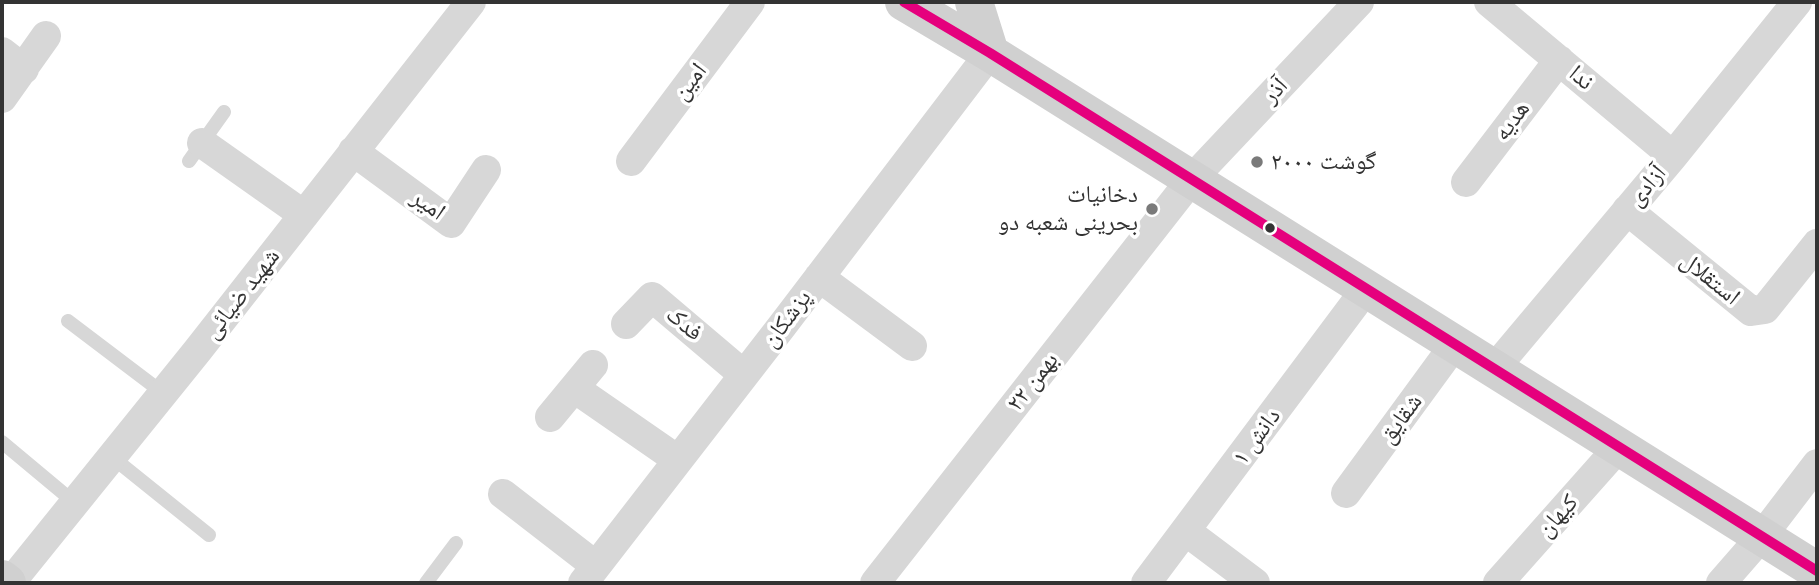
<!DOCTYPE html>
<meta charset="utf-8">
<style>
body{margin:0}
#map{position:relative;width:1819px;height:585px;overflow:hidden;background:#fff;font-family:"IBM Plex Sans",sans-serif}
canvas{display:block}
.frame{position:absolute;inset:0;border:4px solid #333;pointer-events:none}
</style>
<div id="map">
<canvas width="1819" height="585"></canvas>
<div class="frame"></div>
</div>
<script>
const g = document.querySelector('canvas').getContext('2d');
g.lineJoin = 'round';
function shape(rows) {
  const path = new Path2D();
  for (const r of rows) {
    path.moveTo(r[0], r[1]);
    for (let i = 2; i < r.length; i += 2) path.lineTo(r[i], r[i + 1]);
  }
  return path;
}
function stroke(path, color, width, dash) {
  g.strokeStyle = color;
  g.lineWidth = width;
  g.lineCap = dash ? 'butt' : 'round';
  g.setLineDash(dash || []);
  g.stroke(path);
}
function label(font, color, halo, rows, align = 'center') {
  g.font = font + ' "IBM Plex Sans","Noto Naskh Arabic",sans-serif';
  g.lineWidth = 7;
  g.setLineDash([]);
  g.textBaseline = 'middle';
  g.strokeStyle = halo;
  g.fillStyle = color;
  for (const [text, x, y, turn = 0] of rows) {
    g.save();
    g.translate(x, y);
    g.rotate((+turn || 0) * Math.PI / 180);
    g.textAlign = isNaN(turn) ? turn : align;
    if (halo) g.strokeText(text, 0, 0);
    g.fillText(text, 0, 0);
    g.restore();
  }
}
stroke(shape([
 [189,161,224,112],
 [68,321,163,393],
 [2,442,75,503],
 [112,457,209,535],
 [426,583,456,543]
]), '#d7d7d7', 14);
stroke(shape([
 [1489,2,1673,156],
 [2,52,24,69],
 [2,98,46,36],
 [202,143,304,215],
 [353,151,451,223,486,170],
 [631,161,750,2],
 [1466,182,1559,60],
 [1627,210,1751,311,1765,309,1817,244],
 [819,277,912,346],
 [626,324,652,297,744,375],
 [1494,369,1673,156,1797,2],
 [574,388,678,460],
 [550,417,593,365],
 [1346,493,1455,344],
 [503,494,596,566],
 [1187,532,1255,583],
 [10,583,198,350,471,2],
 [583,583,782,326,990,53],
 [875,583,1191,180,1359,2],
 [1146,583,1366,289],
 [1498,583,1618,448],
 [1721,583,1762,536,1817,464]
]), '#d7d7d7', 30);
stroke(shape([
 [904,2,990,53,1817,571],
 [974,2,990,53],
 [2,579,7,583]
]), '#d0d0d0', 38);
stroke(shape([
 [904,2,990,53,1817,571]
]), '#e5007d', 10);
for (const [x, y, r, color] of [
 [1257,162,7,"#7a7a7a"],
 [1152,209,7,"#7a7a7a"],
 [1270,228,6,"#333"]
]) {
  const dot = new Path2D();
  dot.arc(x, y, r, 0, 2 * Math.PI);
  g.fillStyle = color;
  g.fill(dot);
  stroke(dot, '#fff', 2.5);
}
label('24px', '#333', '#fff', [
 ["ندا",1581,78,40],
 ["امین",690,82,-53],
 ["آذر",1275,91,-47],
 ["هدیه",1512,121,-53],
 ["آزادی",1647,186,-50],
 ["امیر",428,205,35],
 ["استقلال",1710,279,39],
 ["شهید ضیائی",242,294,-52],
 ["پزشکان",787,319,-53],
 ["فدک",684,324,40],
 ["۲۲ بهمن",1033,382,-52],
 ["شقایق",1401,419,-54],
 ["دانش ۱",1257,437,-54],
 ["کیهان",1558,516,-48]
]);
label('24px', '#333', '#fff', [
 ["گوشت ۲۰۰۰",1271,162],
 ["دخانیات",1138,195,"right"],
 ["بحرینی شعبه دو",1138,223,"right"]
], 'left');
</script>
